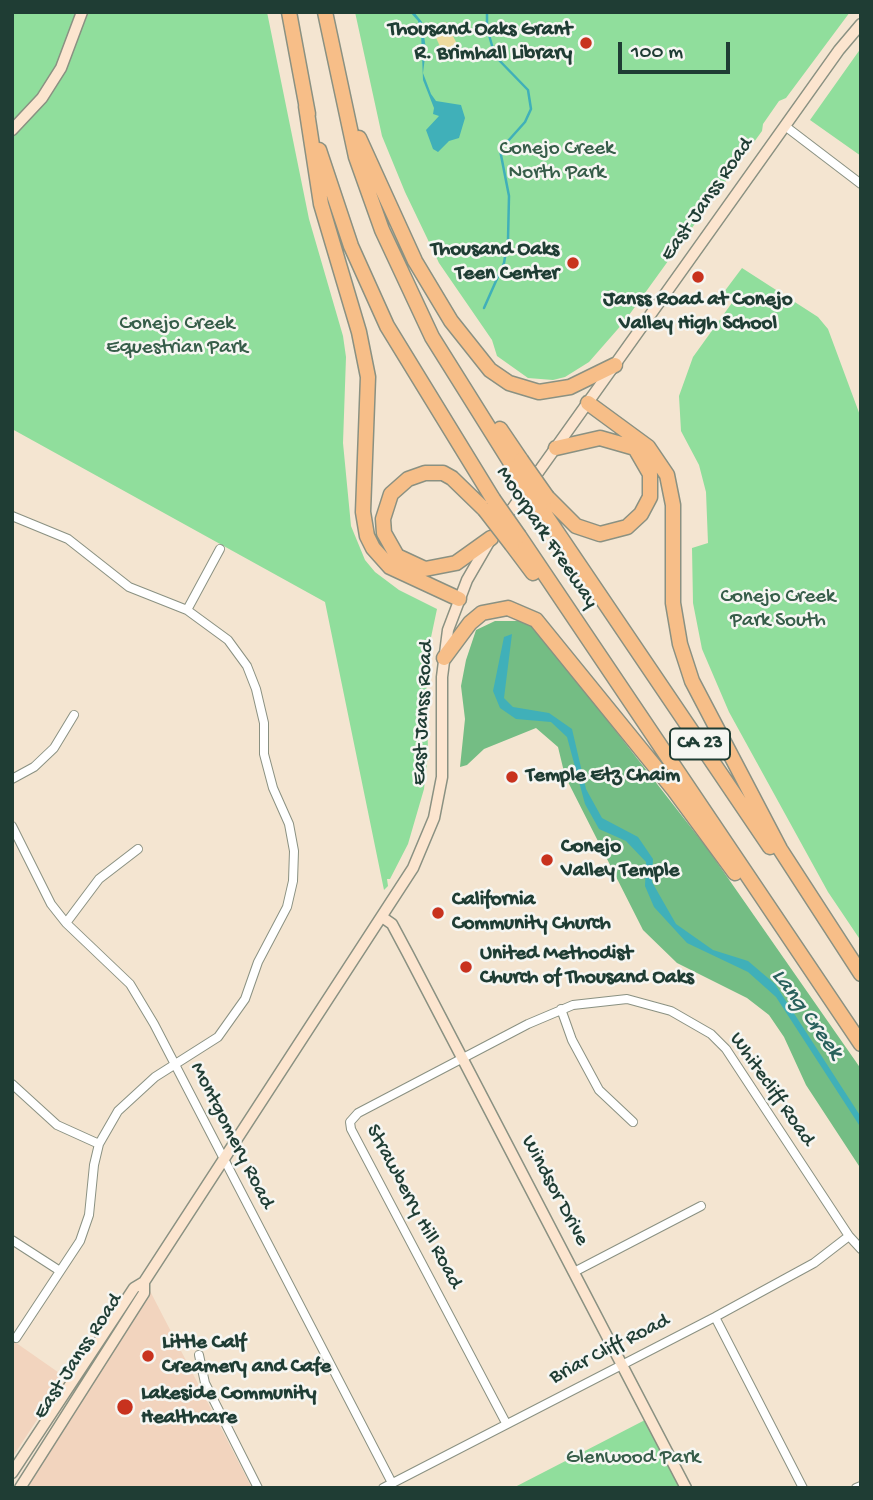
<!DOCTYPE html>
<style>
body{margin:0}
#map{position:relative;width:873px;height:1500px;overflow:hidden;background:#f4e5d1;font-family:"Gochi Hand",sans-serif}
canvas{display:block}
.frame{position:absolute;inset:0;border:14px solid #1f3d34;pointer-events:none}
.scale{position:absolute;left:618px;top:42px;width:112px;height:32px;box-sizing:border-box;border:4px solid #1f3d34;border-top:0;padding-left:9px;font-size:21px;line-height:24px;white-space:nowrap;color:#1f3d34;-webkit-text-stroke:5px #f6f6f2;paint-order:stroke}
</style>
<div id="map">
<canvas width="873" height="1500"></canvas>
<div class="frame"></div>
<div class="scale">100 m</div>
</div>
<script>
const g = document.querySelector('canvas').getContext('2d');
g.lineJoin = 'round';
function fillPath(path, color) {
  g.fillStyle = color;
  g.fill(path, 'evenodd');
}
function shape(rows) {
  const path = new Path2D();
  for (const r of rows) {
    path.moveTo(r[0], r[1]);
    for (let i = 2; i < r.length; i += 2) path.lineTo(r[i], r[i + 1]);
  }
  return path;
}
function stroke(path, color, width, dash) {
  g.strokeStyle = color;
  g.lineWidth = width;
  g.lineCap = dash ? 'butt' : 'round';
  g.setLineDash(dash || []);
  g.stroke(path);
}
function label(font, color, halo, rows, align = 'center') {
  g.font = font + ' "Gochi Hand",sans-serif';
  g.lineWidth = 5;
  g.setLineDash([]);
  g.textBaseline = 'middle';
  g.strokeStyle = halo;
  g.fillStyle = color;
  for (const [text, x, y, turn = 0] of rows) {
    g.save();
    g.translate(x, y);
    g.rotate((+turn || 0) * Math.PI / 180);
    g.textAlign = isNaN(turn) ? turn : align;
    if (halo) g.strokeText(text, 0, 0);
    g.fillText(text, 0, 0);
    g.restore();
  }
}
fillPath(shape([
 [150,1291,252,1488,25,1488,62,1426],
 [12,1340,65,1377,12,1458]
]), '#f2d4be');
fillPath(shape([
 [12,12,267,12,309,219,343,336,346,357,343,443,351,526,365,560,375,572,399,590,437,609,426,661,428,754,424,789,408,844,390,879,387,879,388,886,384,890,325,602,12,429],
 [355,12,850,12,786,98,779,101,763,124,762,131,624,322,589,362,565,377,553,380,528,378,497,356,492,340,439,263,405,192,382,136],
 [861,48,861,156,810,120],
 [742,268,818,317,828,329,861,418,861,941,828,892,729,712,702,649,693,603,692,548,708,543,706,492,699,465,681,431,679,396,693,357,734,300,724,292],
 [645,1420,680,1488,513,1488]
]), '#90de9c');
fillPath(shape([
 [495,621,530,621,707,848,861,1069,861,1169,806,1085,784,1037,769,1015,747,998,677,963,643,930,565,776,558,747,536,728,484,749,467,765,460,767,465,719,461,686,466,660,476,630]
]), '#74bd84');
fillPath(shape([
 [446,22,458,46,443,53,432,29]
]), '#eeda9e');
fillPath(shape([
 [410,12,414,12,422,22,426,49,423,73,431,94,436,101,461,105,465,118,459,138,449,141,438,152,433,149,426,130,439,116,433,114,434,108,423,80,421,32,418,21],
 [512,634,504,698,513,707,549,713,572,729,586,789,602,818,638,837,653,859,652,882,676,924,713,950,748,961,775,984,861,1117,861,1128,776,997,748,972,687,943,654,907,645,886,646,862,626,841,599,829,585,804,567,737,551,722,516,719,500,708,493,691,504,637]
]), '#40b0b9');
stroke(shape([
 [484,308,504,263,508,240,509,196,500,150,525,122,531,109,528,90,495,56,487,28,487,12]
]), '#40b0b9', 2.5);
const street = shape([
 [785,126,861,184],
 [12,516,68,539,129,587,187,610,228,640,247,666,256,689,264,723,264,754,273,788,289,824,294,851,293,881,287,907,258,962,245,999,218,1037,155,1077,118,1111,99,1144,94,1165,89,1215,80,1241,16,1338],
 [187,610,220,549],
 [12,779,34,767,54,748,74,715],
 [12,826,51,904,66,923,130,984,154,1024,392,1483],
 [66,923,99,879,138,849],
 [561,1009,572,1040,599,1090,633,1122],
 [12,1084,57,1125,99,1144],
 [12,1240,60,1271],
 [574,1272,701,1206],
 [715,1317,803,1488],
 [199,1355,205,1383,258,1488],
 [506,1423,351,1129,350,1122,358,1113,528,1024,573,1005,627,999,671,1011,711,1034,726,1049,849,1236,861,1249],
 [383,1488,715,1317,814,1263,849,1236],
 [856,1488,861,1486]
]);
const secondary = shape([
 [12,130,42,98,61,68,82,12],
 [502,523,839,50,861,24],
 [382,917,392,924,408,954,686,1488],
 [12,1473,134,1288,144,1282,413,868,434,818,442,777,442,677,448,630,467,580,489,542],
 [20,1488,144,1293,144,1282]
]);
const highway = shape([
 [289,12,308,114],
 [325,12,356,157,382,230,432,337,514,468],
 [306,106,321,204,359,332,368,377,363,512,367,536,373,548,390,567,459,599],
 [359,138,415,261,451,321,490,370,509,383,539,392,570,387,615,365],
 [319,150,351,246,387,326,493,499],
 [588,403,648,447,667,475,673,505,673,603,680,644,692,681,780,849,861,974],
 [500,429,521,460],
 [547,497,576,526,600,534,627,527,641,514,650,497,650,474,635,448,600,438,556,448],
 [540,507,770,847],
 [485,510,452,478,443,473,425,473,408,479,391,494,383,519,384,533,397,556,425,569,456,563,491,538],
 [519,536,861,1044],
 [512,545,533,573],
 [444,658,470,623,482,613,508,608,536,620,674,790,735,873]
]);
stroke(street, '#8a9182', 10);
stroke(secondary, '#8a9182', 13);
stroke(highway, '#8a9182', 17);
stroke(street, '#fff', 8);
stroke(secondary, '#fce5cf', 10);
stroke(highway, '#f7be88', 14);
const highwayBridge = shape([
 [521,460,547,497],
 [514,468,540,507],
 [493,499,519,536],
 [485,510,512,545]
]);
stroke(highwayBridge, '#8a9182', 17, []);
stroke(highwayBridge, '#f7be88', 14);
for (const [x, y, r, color] of [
 [586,43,7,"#c8321e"],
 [573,263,7,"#c8321e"],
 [698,277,7,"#c8321e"],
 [512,777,7,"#c8321e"],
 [547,860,7,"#c8321e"],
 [438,913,7,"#c8321e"],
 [466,967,7,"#c8321e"],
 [148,1356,7,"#c8321e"],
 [125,1407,9,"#c8321e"]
]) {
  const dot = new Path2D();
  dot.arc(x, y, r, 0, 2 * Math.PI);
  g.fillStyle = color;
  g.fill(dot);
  stroke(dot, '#f6f6f2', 2.5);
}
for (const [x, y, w] of [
 [700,744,60]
]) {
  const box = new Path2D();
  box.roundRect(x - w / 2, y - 15.5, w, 31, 5);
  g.fillStyle = '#f6f6f2';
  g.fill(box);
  stroke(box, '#1f3d34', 2);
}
label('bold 19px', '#1f3d34', null, [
 ["CA 23",700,744]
]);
label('bold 21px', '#1f3d34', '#f6f6f2', [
 ["Thousand Oaks Grant",572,31,"right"],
 ["R. Brimhall Library",572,55,"right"],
 ["Thousand Oaks",559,251,"right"],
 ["Teen Center",559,275,"right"],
 ["Janss Road at Conejo",698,301,"center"],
 ["Valley High School",698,325,"center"],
 ["Temple Etz Chaim",526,777],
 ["Conejo",561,848],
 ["Valley Temple",561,872],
 ["California",452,901],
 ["Community Church",452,925],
 ["United Methodist",480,955],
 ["Church of Thousand Oaks",480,979],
 ["Little Calf",162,1344],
 ["Creamery and Cafe",162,1368],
 ["Lakeside Community",141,1395],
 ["Healthcare",141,1419]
], 'left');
label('21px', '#365d49', '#f6f6f2', [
 ["Conejo Creek",557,150],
 ["North Park",557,174],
 ["Conejo Creek",177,325],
 ["Equestrian Park",177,349],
 ["Conejo Creek",778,598],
 ["Park South",778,622],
 ["Glenwood Park",633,1459]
]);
label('21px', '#1f3d34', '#f6f6f2', [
 ["East Janss Road",708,200,-55],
 ["Moorpark Freeway",546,538,56],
 ["East Janss Road",424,713,-87],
 ["Whitecliff Road",771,1090,55],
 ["Montgomery Road",231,1136,63],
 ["Windsor Drive",554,1191,62],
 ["Strawberry Hill Road",413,1207,62],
 ["Briar Cliff Road",610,1350,-27],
 ["East Janss Road",79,1357,-57]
]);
label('italic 23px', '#29605c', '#f6f6f2', [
 ["Lang Creek",806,1015,54]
]);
</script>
